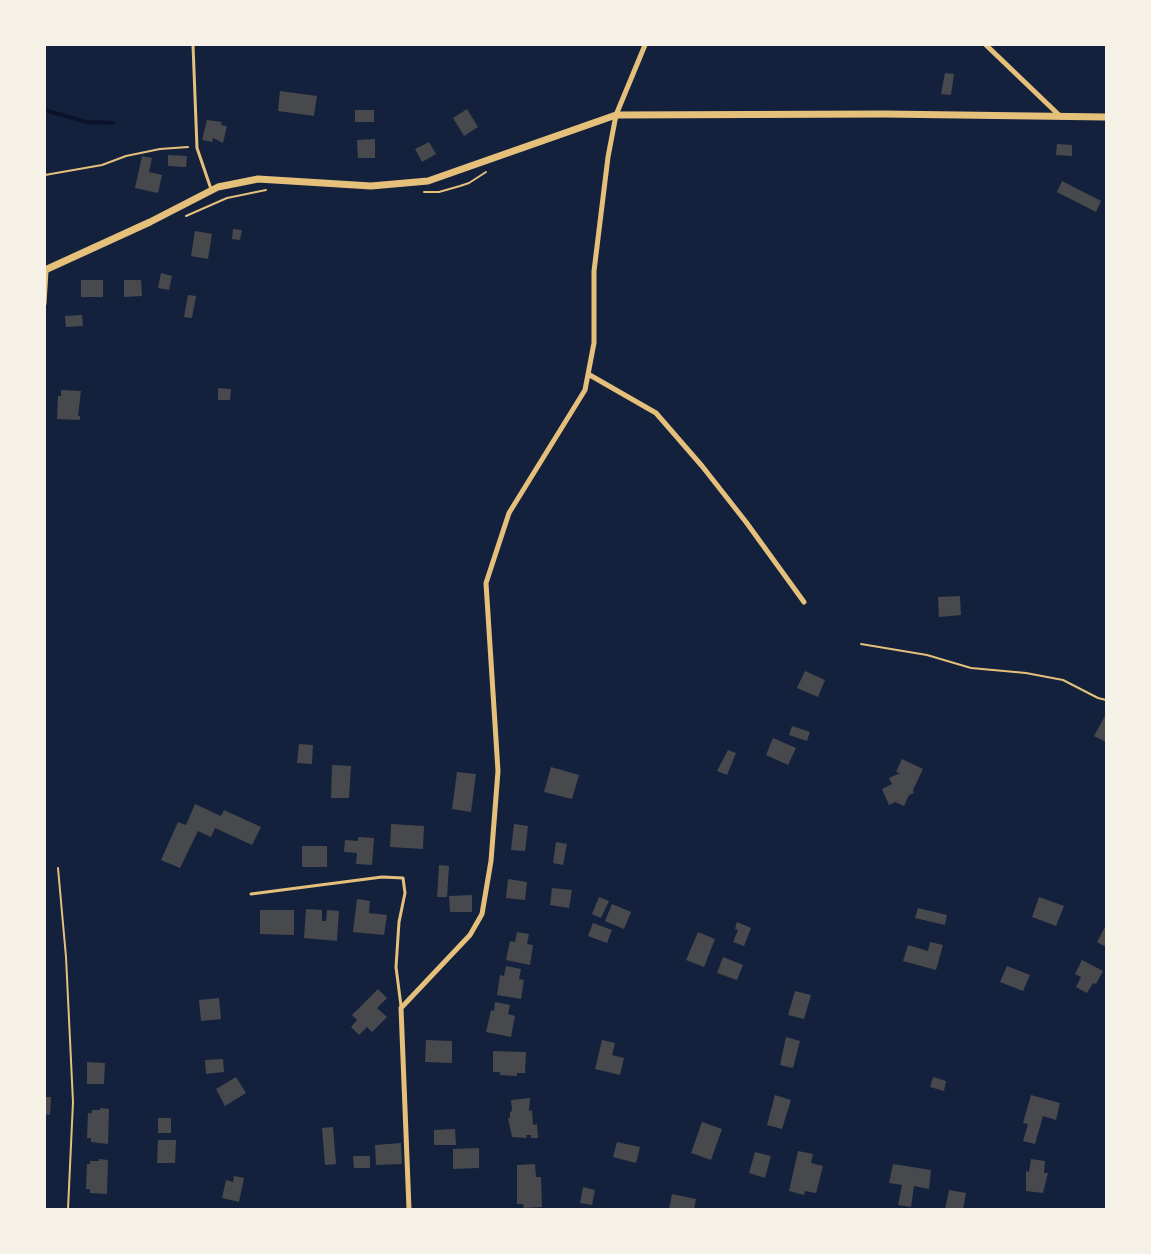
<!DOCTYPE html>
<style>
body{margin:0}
#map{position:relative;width:1151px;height:1254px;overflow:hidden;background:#14213d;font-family:Overpass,sans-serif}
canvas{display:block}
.frame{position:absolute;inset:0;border:46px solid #f6f1e7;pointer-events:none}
</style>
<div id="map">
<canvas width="1151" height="1254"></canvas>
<div class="frame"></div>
</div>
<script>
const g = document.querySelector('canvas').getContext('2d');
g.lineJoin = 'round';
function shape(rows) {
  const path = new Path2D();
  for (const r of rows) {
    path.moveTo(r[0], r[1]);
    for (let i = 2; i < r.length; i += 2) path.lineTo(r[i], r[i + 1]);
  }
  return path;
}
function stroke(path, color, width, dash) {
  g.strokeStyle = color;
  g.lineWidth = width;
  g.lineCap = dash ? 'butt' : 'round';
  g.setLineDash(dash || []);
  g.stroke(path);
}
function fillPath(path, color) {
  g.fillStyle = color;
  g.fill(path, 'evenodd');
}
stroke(shape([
 [45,110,86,122,113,123]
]), '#0b132b', 4);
fillPath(shape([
 [945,73,954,74,951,95,941,94],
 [280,91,317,96,314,116,278,111],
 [467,109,478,127,464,136,453,118],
 [355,110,374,110,374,122,355,122],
 [207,120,222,122,221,125,227,126,223,143,213,138,212,142,202,140],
 [375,139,375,158,358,158,357,140],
 [429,142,436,154,422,162,415,149],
 [1057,144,1072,145,1072,156,1056,155],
 [168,155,187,156,186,167,168,166],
 [142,156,152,158,149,172,162,175,158,193,135,188],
 [1062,181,1101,201,1096,212,1057,192],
 [233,229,242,230,240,240,232,239],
 [195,231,212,234,208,259,191,256],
 [161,273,172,276,169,290,158,288],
 [81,280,103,280,103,297,81,297],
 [124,280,141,280,142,296,124,297],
 [188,295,196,296,192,318,184,317],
 [82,315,83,326,66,327,65,316],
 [218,388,231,389,230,400,218,400],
 [61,390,81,391,78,416,80,416,80,420,57,419,58,396,61,396],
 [960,596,961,615,939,617,938,597],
 [805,671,825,680,818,697,797,688],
 [1106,714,1106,742,1094,736],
 [792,726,810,732,807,741,789,735],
 [773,738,796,748,788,765,766,755],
 [299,744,313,745,312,764,297,763],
 [728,750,736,753,727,775,717,771],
 [902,759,923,769,913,790,914,793,909,795,904,806,895,802,889,805,882,789,892,784,889,778,900,773,896,772],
 [332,765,351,766,349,798,331,798],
 [551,767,579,775,572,799,544,792],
 [457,772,476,774,471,812,452,809],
 [195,804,221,816,224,810,261,827,252,845,215,828,211,837,198,831,180,868,161,860,178,822,186,825],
 [391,824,424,826,423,849,390,847],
 [514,824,528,826,525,851,511,850],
 [358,837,374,838,372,865,356,864,357,853,344,852,345,840,358,841],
 [556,842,567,844,563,865,553,863],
 [302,846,327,846,327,867,302,867],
 [439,865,449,866,447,897,437,897],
 [508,879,527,882,525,900,506,898],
 [552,888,572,890,569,908,550,905],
 [472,895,472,912,450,912,449,896],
 [599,897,609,901,601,918,592,914],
 [1039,897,1064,906,1056,926,1032,917],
 [357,899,370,901,369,913,387,915,384,935,353,932],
 [612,904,631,912,624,929,605,921],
 [918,908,947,915,945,925,915,918],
 [306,909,322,910,322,921,326,921,327,910,339,911,337,941,304,938],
 [260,910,294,910,294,935,260,934],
 [737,922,751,928,744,946,733,942,738,930,735,929],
 [593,923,612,930,607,943,588,936],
 [1106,925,1106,947,1097,942],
 [517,932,529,934,527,944,533,945,530,965,506,960,510,941,515,942],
 [698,932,715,939,704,967,686,960],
 [930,942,943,945,936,970,903,961,908,945,928,951],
 [723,957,743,965,737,980,717,973],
 [1082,960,1103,971,1096,984,1093,983,1087,993,1076,987,1081,977,1075,974],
 [506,966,521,969,519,979,524,980,521,999,497,995,500,975,504,976],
 [1007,966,1030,975,1023,991,1000,982],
 [378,989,387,998,377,1008,387,1017,372,1032,367,1027,359,1035,351,1027,357,1020,352,1015],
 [795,991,811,995,804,1019,788,1015],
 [219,998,221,1019,201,1021,199,1000],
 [495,1002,510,1005,508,1014,515,1016,511,1037,486,1032,491,1010,494,1011],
 [786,1037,800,1041,793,1068,780,1065],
 [426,1040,452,1041,452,1063,425,1062],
 [602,1040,615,1043,612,1055,624,1058,620,1075,595,1069],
 [493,1051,526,1052,525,1073,517,1073,517,1076,500,1075,500,1072,493,1072],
 [223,1059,224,1072,206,1074,205,1060],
 [87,1062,105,1063,104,1084,87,1084],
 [236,1077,246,1093,225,1106,216,1089],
 [933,1077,946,1081,944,1091,930,1087],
 [775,1095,791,1100,782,1129,767,1125],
 [1031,1095,1060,1103,1056,1120,1043,1116,1035,1144,1023,1141,1028,1124,1023,1123],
 [45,1097,51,1097,50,1115,45,1114],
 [530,1098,529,1111,532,1110,533,1125,537,1124,538,1138,531,1138,531,1135,526,1135,527,1138,512,1137,508,1118,510,1118,510,1112,512,1111,511,1100],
 [100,1108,109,1109,108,1144,91,1142,91,1138,87,1138,88,1113,91,1114,92,1110,100,1110],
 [158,1118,171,1118,171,1133,158,1133],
 [702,1122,722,1129,711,1160,691,1153],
 [333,1127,336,1164,325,1165,322,1128],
 [455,1129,456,1145,434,1145,434,1130],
 [158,1140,176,1140,175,1163,157,1163],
 [617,1142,640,1147,636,1163,613,1157],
 [401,1143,402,1164,376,1165,375,1145],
 [479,1148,479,1168,453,1169,453,1149],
 [798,1151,813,1154,811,1163,823,1166,816,1193,805,1191,804,1195,789,1191],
 [755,1152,771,1156,765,1178,749,1173],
 [353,1156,370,1156,370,1168,354,1168],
 [99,1159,108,1160,107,1194,90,1193,90,1189,86,1189,87,1164,90,1164,90,1161,99,1161],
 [1031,1159,1045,1161,1044,1173,1048,1173,1043,1193,1026,1191,1026,1171,1029,1172],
 [535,1164,536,1177,541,1177,542,1207,524,1208,523,1204,517,1204,517,1165],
 [893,1164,931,1170,929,1189,914,1186,911,1207,898,1205,902,1185,889,1183],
 [234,1176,244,1178,239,1202,222,1198,226,1180,233,1182],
 [583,1187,595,1190,592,1205,580,1203],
 [949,1190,966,1193,963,1209,945,1209],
 [672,1194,696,1199,694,1209,669,1209]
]), '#48494c');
stroke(shape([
 [45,175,102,165,126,156,160,149,188,147],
 [424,192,439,192,460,186,469,183,486,172],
 [186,216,227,198,266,190],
 [861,644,927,655,971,668,1026,673,1063,680,1098,698,1106,700],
 [58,868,66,957,73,1102,68,1209]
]), '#e5c07b', 2);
stroke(shape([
 [193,45,197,148,211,189],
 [45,304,47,271],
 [251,894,382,877,403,878,405,893,399,922,396,967,401,1006]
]), '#e5c07b', 3);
stroke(shape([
 [986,45,1060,116],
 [588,374,656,413,702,466,746,522,804,602],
 [409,1209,401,1008,470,935,482,914,491,861,498,771,486,583,509,513,585,390,594,343,594,271,608,157,616,115,645,45]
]), '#e5c07b', 5);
stroke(shape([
 [45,270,150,222,218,187,258,179,371,186,428,181,616,115,885,114,1106,117]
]), '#e5c07b', 7);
</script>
